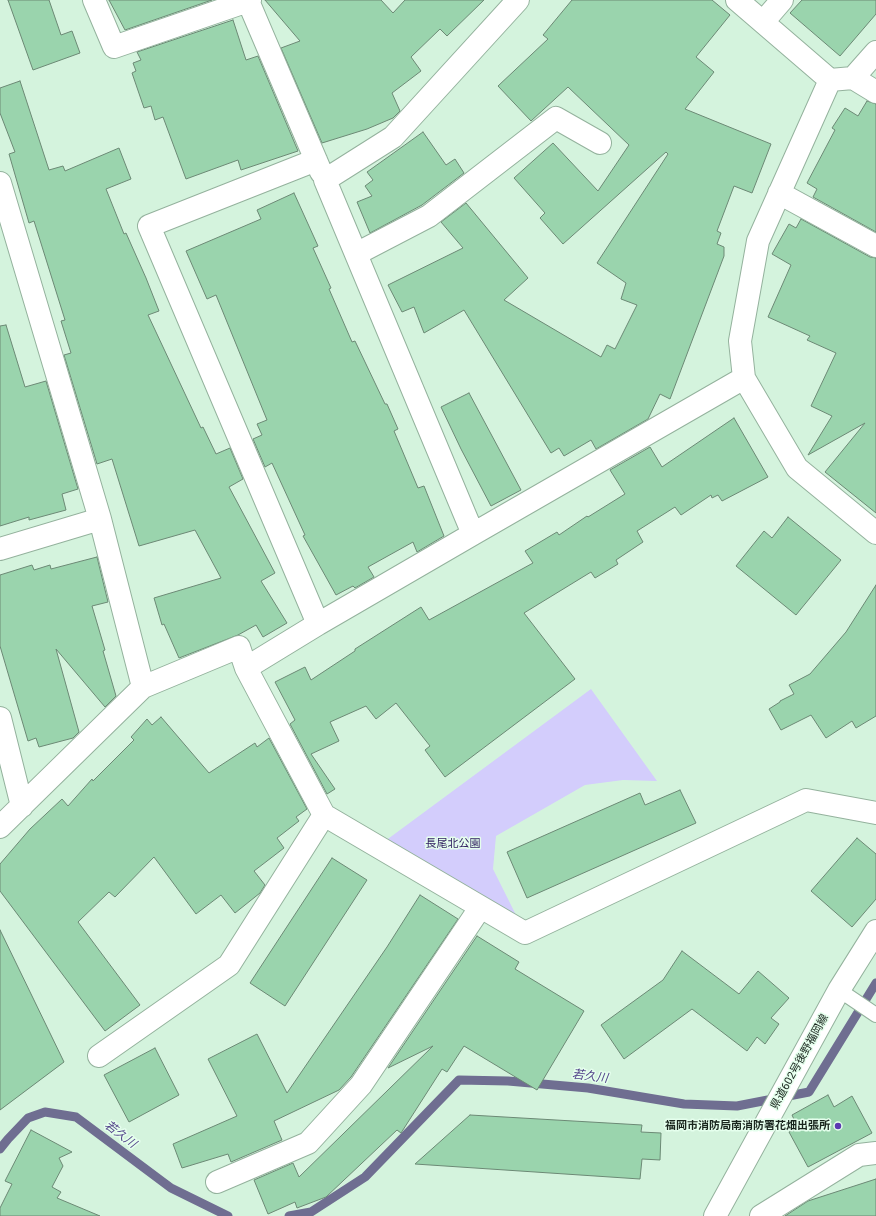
<!DOCTYPE html>
<meta charset="utf-8">
<style>
body{margin:0}
canvas{display:block;background:#d4f3dd}
</style>
<canvas width="876" height="1216"></canvas>
<script>
const g = document.querySelector('canvas').getContext('2d');
g.lineJoin = 'round';
function fillPath(path, color) {
  g.fillStyle = color;
  g.fill(path, 'evenodd');
}
function shape(rows) {
  const path = new Path2D();
  for (const r of rows) {
    path.moveTo(r[0], r[1]);
    for (let i = 2; i < r.length; i += 2) path.lineTo(r[i], r[i + 1]);
  }
  return path;
}
function stroke(path, color, width, dash) {
  g.strokeStyle = color;
  g.lineWidth = width;
  g.lineCap = dash ? 'butt' : 'round';
  g.setLineDash(dash || []);
  g.stroke(path);
}
function label(font, color, halo, rows, align = 'center') {
  g.font = font + ' Roboto,"Noto Sans JP",sans-serif';
  g.lineWidth = 3;
  g.setLineDash([]);
  g.textBaseline = 'middle';
  g.strokeStyle = halo;
  g.fillStyle = color;
  for (const [text, x, y, turn = 0] of rows) {
    g.save();
    g.translate(x, y);
    g.rotate((+turn || 0) * Math.PI / 180);
    g.textAlign = isNaN(turn) ? turn : align;
    if (halo) g.strokeText(text, 0, 0);
    g.fillText(text, 0, 0);
    g.restore();
  }
}
fillPath(shape([
 [591,689,657,781,623,780,585,785,496,836,493,869,525,933,377,847]
]), '#d3cdfc');
stroke(shape([
 [0,1149,8,1139,28,1118,45,1112,76,1117,171,1188,228,1216],
 [289,1216,311,1212,365,1177,459,1080,508,1081,588,1088,684,1104,737,1106,809,1092,876,983]
]), '#6f6e91', 9);
const building = shape([
 [8,0,49,0,61,35,72,31,80,53,33,70,8,0],
 [109,0,212,0,125,30,109,0],
 [265,0,381,0,393,13,405,0,484,0,447,36,440,29,411,57,421,71,392,93,400,111,393,118,367,129,322,143,281,48,300,41,265,0],
 [572,0,712,0,730,15,696,57,714,72,685,109,771,144,752,193,734,186,717,231,721,233,717,244,724,247,724,256,670,399,660,394,648,419,596,449,591,440,564,456,559,448,551,453,464,310,424,333,414,307,402,312,388,285,463,248,441,222,466,203,528,278,504,300,601,357,607,345,615,349,637,305,621,299,626,283,597,263,668,154,666,152,563,244,540,218,545,213,514,178,553,143,598,191,629,145,568,87,531,121,498,86,548,39,543,35,572,0],
 [802,0,876,0,876,14,840,56,790,13,802,0],
 [233,20,246,60,258,56,298,151,241,170,238,160,186,179,163,117,155,120,151,106,144,108,132,73,136,71,133,63,141,60,137,52,233,20],
 [20,81,49,170,63,166,65,171,119,148,131,179,106,189,124,234,126,233,146,278,159,311,148,315,201,428,203,427,216,454,230,448,243,479,229,487,275,573,261,581,287,623,263,637,256,625,238,635,179,658,164,624,162,625,154,598,221,578,195,530,139,546,112,459,97,464,64,355,71,353,61,321,65,320,34,221,29,223,9,154,15,152,0,113,0,88,20,81],
 [867,101,876,104,876,232,813,197,817,189,807,183,835,130,832,128,845,108,858,116,867,101],
 [423,132,446,165,455,159,464,173,422,205,370,233,357,202,372,196,365,186,373,180,367,172,423,132],
 [294,193,318,246,313,248,331,288,329,289,352,342,355,341,385,404,387,404,398,429,394,431,418,488,424,486,444,536,417,552,413,542,368,567,374,577,355,588,353,586,336,595,303,536,305,535,272,463,265,467,253,439,262,435,257,424,267,420,216,295,207,299,186,251,261,219,257,210,294,193],
 [801,219,870,257,876,258,876,513,825,472,865,423,808,455,832,416,811,406,836,353,807,340,810,336,768,317,791,265,772,254,789,224,796,228,801,219],
 [6,325,25,387,46,381,78,489,62,494,66,510,29,520,29,517,0,526,0,326,6,325],
 [469,393,521,490,491,506,461,449,441,407,469,393],
 [734,418,768,477,722,501,718,495,712,498,711,495,681,515,675,507,637,531,643,542,616,560,618,564,595,578,591,572,524,613,575,679,445,777,425,750,430,746,396,703,376,719,366,706,330,722,339,741,311,754,335,789,327,794,290,724,295,720,275,682,305,667,311,680,355,651,355,649,421,607,429,620,533,563,525,551,557,532,559,535,587,516,588,517,625,494,610,470,650,447,662,467,734,418],
 [788,517,841,560,796,615,736,566,764,531,772,538,788,517],
 [97,557,108,602,92,606,105,650,103,651,116,696,105,707,56,649,79,732,73,738,39,747,36,738,28,741,0,646,0,575,32,565,34,570,50,565,51,569,97,557],
 [876,585,876,716,856,728,852,721,826,738,811,715,781,730,769,709,780,702,780,701,794,694,789,685,810,674,846,632,876,585],
 [161,717,209,773,255,743,257,747,269,738,307,809,296,817,299,821,277,838,284,848,254,871,265,885,260,893,235,913,221,895,196,914,154,857,115,897,109,892,78,922,140,1005,105,1031,0,891,0,864,30,829,62,799,68,806,92,779,93,781,134,740,131,737,147,719,152,725,161,717],
 [680,790,696,823,527,898,507,852,640,793,645,805,680,790],
 [857,838,876,854,876,899,852,927,811,891,857,838],
 [332,858,367,880,285,1006,250,983,332,858],
 [420,895,458,919,351,1077,339,1090,274,1121,282,1140,231,1162,228,1154,182,1168,173,1144,237,1116,208,1059,257,1034,287,1093,387,947,420,895],
 [0,930,64,1062,0,1110,0,930],
 [477,936,519,962,515,969,584,1011,537,1090,464,1046,447,1072,442,1069,401,1133,397,1130,326,1197,297,1208,295,1202,268,1214,254,1180,293,1163,299,1177,433,1046,388,1068,477,936],
 [682,951,739,994,758,971,789,998,771,1018,779,1024,765,1044,757,1037,747,1051,692,1009,624,1059,601,1025,663,980,682,951],
 [155,1048,179,1095,129,1122,104,1075,155,1048],
 [828,1095,834,1107,852,1096,872,1133,808,1167,789,1132,798,1128,792,1115,828,1095],
 [470,1115,642,1125,641,1132,661,1133,660,1160,642,1159,640,1179,415,1164,470,1115],
 [31,1130,72,1152,59,1158,63,1166,52,1187,61,1192,57,1198,100,1216,0,1216,0,1208,12,1184,5,1181,31,1130],
 [876,1179,876,1216,785,1216,808,1201,876,1179]
]);
fillPath(building, '#9ad4ad');
stroke(building, '#6c8975', 1);
const service = shape([
 [839,990,876,1015]
]);
const minor = shape([
 [94,0,114,47,248,1],
 [250,0,248,1,321,172],
 [737,0,830,80,758,241,740,341,744,378,797,468,876,533],
 [763,22,782,0],
 [853,78,876,92],
 [830,80,853,78,876,52],
 [316,160,149,226,318,624],
 [0,183,100,519,143,687],
 [779,193,876,246],
 [356,254,429,216,556,118,600,143],
 [473,534,744,378],
 [0,549,100,519],
 [0,718,22,806],
 [324,815,525,933,806,800,876,813],
 [0,827,143,687,239,647,246,668],
 [99,1056,229,965,324,815,246,668,318,624,473,534,325,180,393,137,518,0],
 [217,1182,308,1143,361,1085,480,908],
 [761,1216,859,1155,876,1153]
]);
const secondary = shape([
 [715,1216,839,990,876,931]
]);
stroke(service, '#94b29d', 16);
stroke(minor, '#94b29d', 24);
stroke(secondary, '#94b29d', 24);
stroke(service, '#fff', 14);
stroke(minor, '#fff', 22);
stroke(secondary, '#fff', 22);
for (const [x, y, r, color] of [
 [838,1126,4,"#5b39b1"]
]) {
  const dot = new Path2D();
  dot.arc(x, y, r, 0, 2 * Math.PI);
  g.fillStyle = color;
  g.fill(dot);
  stroke(dot, '#e5ffed', 1.5);
}
label('11px', '#322163', '#e5ffed', [
 ["長尾北公園",453,844]
]);
label('11px', '#19251d', '#e5ffed', [
 ["県道602号後野福岡線",800,1062,-61]
]);
label('bold 11px', '#19251d', '#e5ffed', [
 ["福岡市消防局南消防署花畑出張所",830,1126]
], 'right');
label('italic 12px', '#54468b', '#e5ffed', [
 ["若久川",590,1077,7],
 ["若久川",120,1135,37]
]);
</script>
